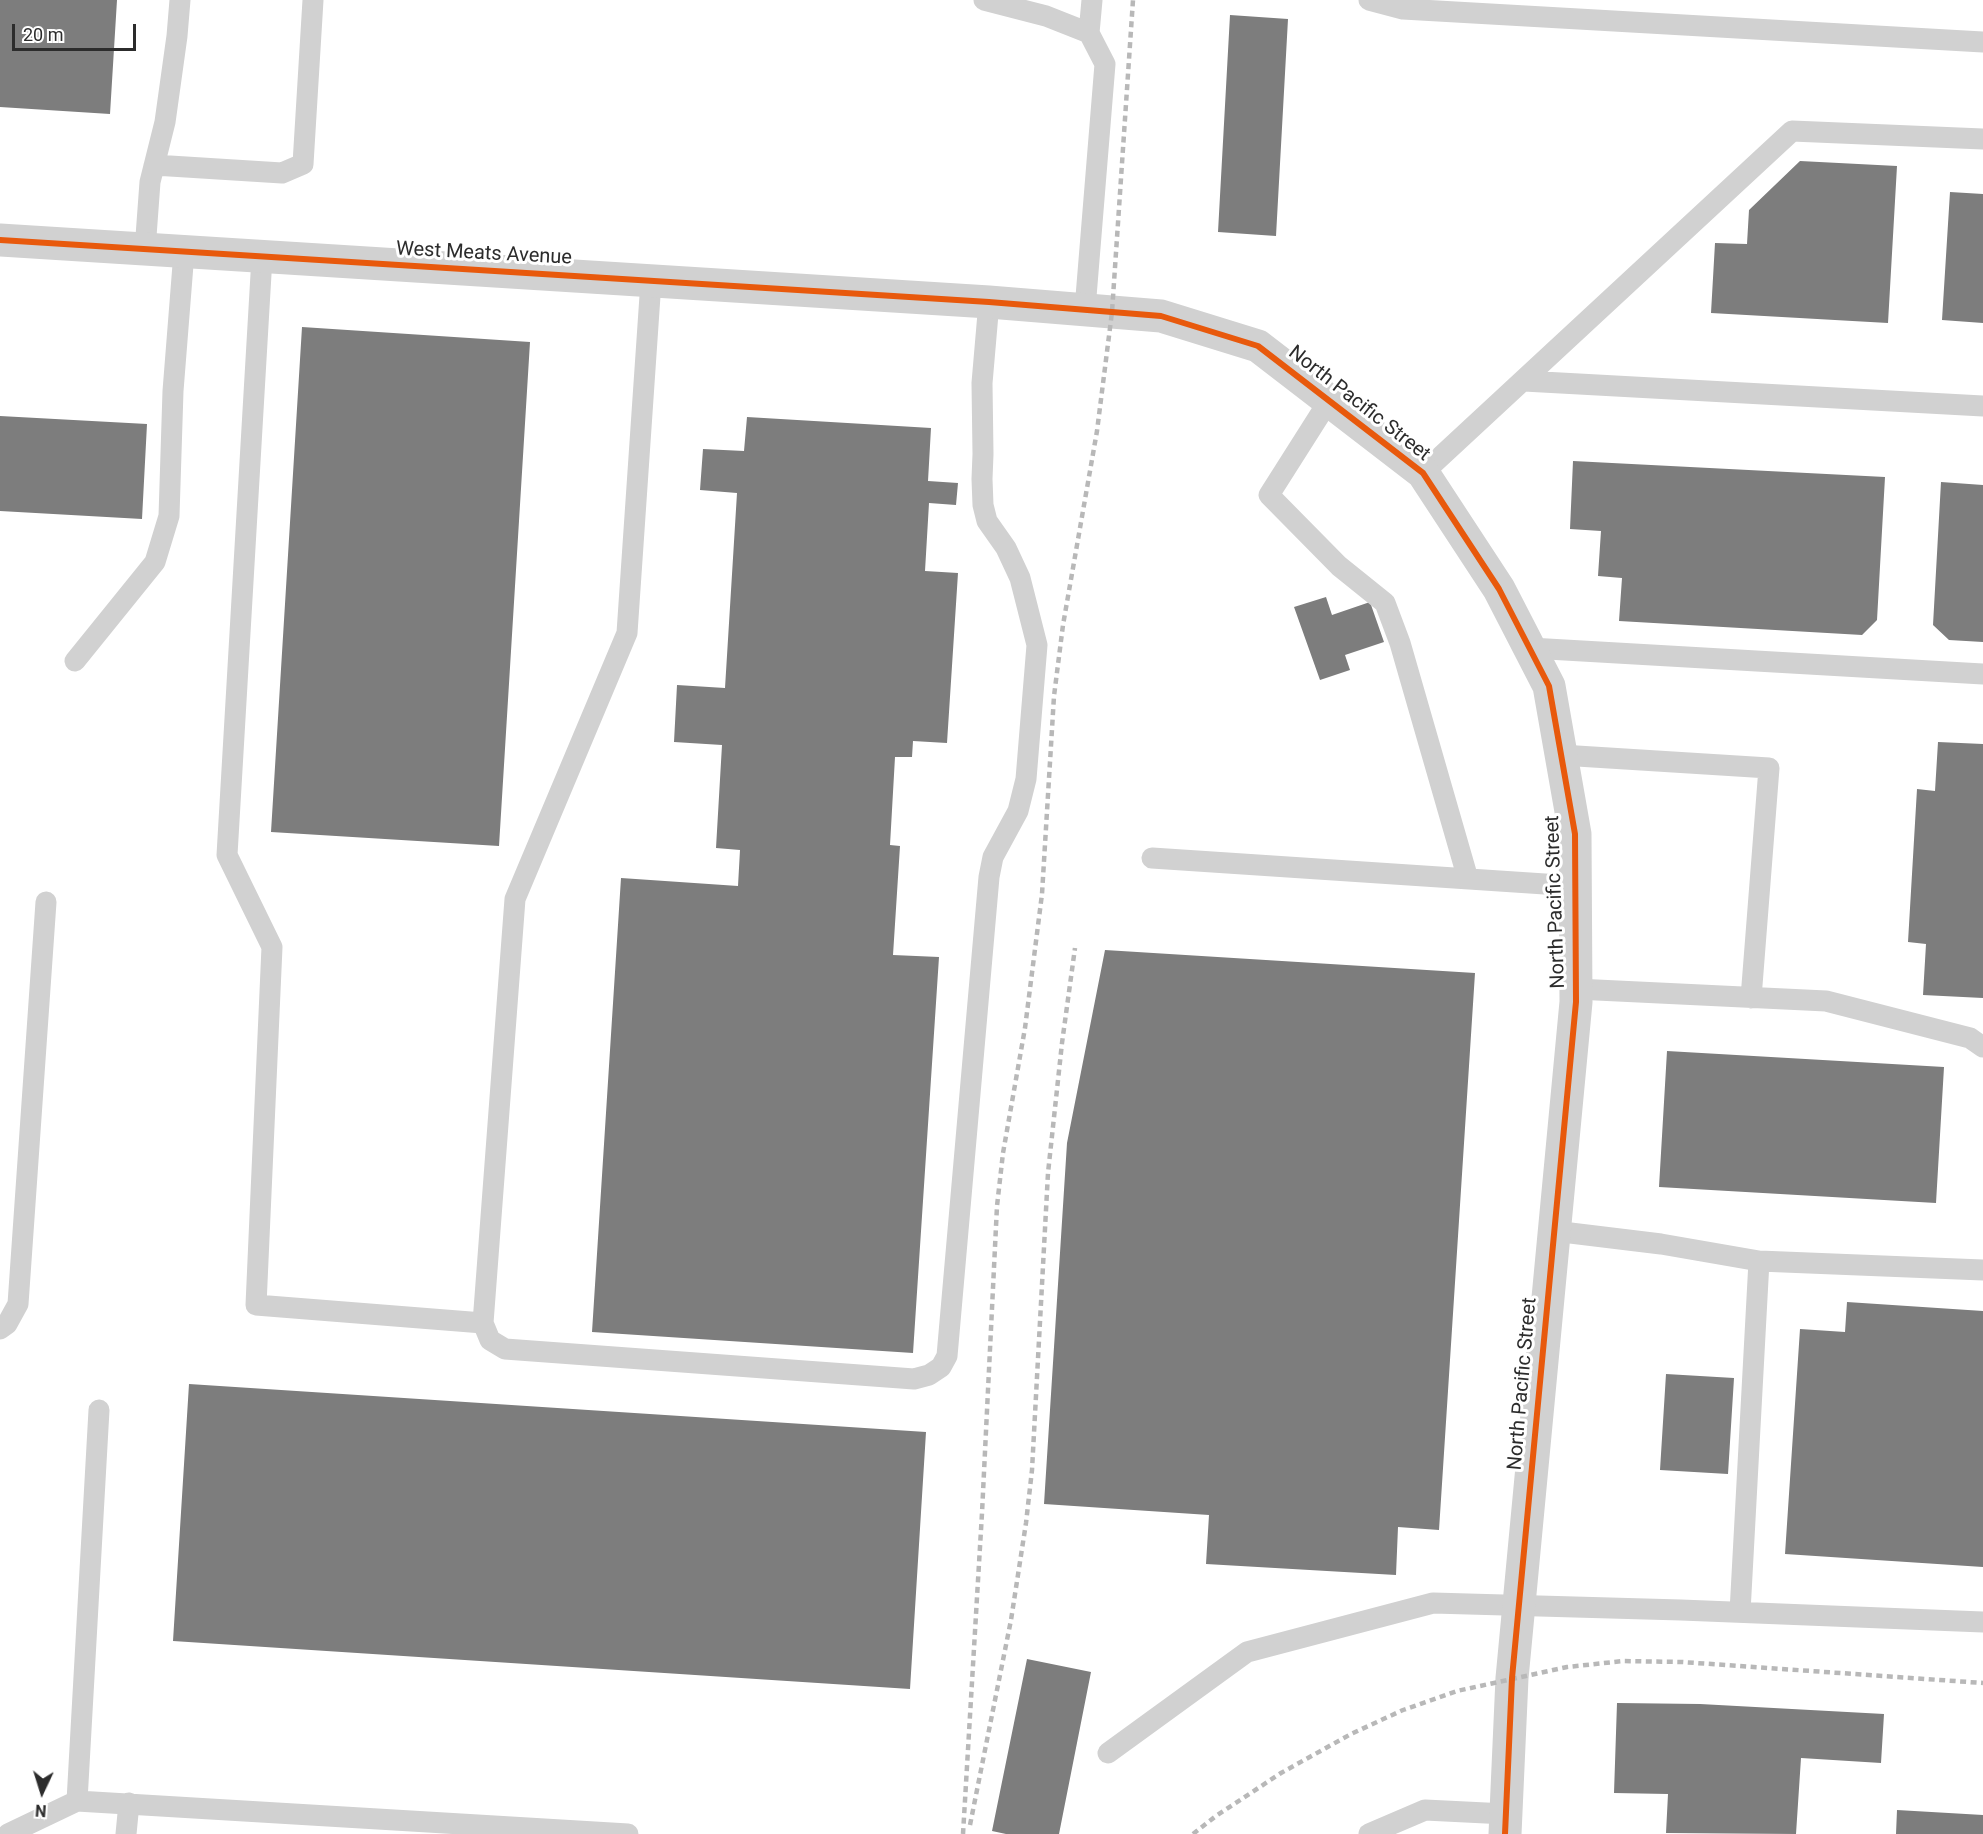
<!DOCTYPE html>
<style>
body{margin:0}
#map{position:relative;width:1983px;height:1834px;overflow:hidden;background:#fff;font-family:Roboto,sans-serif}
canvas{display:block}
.north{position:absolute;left:12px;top:1762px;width:60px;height:60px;-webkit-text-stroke:4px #fff;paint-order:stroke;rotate:184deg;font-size:16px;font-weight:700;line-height:24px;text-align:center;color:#2c2c2c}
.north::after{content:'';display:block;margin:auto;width:21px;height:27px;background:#2c2c2c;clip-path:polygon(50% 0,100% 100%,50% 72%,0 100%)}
.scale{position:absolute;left:12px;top:24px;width:124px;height:27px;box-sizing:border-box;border:3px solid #2c2c2c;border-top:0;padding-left:8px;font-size:18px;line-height:21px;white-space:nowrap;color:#2c2c2c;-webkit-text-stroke:4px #fff;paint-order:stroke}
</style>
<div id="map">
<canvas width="1983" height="1834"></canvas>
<div class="north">N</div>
<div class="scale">20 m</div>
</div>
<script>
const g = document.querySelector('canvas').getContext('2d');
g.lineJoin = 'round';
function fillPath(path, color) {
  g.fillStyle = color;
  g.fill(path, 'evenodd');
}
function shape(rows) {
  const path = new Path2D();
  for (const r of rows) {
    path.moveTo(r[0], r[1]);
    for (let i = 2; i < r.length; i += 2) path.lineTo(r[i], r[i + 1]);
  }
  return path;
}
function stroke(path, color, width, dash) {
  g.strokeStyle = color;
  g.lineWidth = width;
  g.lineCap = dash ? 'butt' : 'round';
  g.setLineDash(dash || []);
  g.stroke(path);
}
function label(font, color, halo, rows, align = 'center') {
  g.font = font + ' Roboto,sans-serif';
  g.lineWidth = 6;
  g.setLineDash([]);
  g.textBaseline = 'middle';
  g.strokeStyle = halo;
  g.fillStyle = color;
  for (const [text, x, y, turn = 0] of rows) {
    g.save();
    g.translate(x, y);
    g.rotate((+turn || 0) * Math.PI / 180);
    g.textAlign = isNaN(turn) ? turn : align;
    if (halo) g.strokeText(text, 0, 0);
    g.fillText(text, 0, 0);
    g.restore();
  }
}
fillPath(shape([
 [0,0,117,0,110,114,0,107],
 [1230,15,1288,19,1276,236,1218,232],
 [1800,161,1897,166,1888,323,1711,313,1715,243,1747,244,1749,210],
 [1950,192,1983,194,1983,323,1942,320],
 [302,327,530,342,499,846,271,832],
 [0,416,147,424,142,519,0,511],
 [747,417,931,428,928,481,958,483,956,505,929,503,925,571,958,573,947,743,913,741,912,757,895,757,890,845,900,846,893,955,939,957,913,1353,592,1332,621,878,738,886,740,850,716,848,722,745,674,742,677,685,725,688,737,493,700,490,703,449,744,451],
 [1573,461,1885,477,1877,620,1862,635,1619,621,1622,578,1598,576,1601,531,1570,529],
 [1941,482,1983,485,1983,642,1949,640,1933,625],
 [1326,597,1332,615,1370,602,1384,642,1345,655,1350,670,1320,680,1294,607],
 [1938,742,1983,744,1983,998,1923,995,1926,944,1908,942,1917,789,1935,791],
 [1105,950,1475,973,1439,1530,1398,1527,1396,1575,1206,1564,1209,1515,1044,1504,1067,1143],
 [1667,1051,1944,1067,1936,1203,1659,1187],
 [1847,1302,1983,1311,1983,1567,1785,1554,1800,1329,1845,1332],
 [1666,1374,1734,1378,1728,1474,1660,1470],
 [189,1384,926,1432,910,1689,173,1641],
 [1027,1659,1091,1672,1059,1834,1006,1834,992,1831],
 [1617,1703,1700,1704,1884,1714,1881,1763,1801,1758,1796,1834,1666,1833,1668,1794,1614,1793],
 [1897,1810,1983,1815,1983,1834,1896,1834]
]), '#7d7d7d');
stroke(shape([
 [984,0,1046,16,1089,33,1105,64,1085,309],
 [1369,0,1403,9,1983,42],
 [1089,33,1092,0],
 [154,165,282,173,303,164,313,0],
 [145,250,150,182,165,122,177,36,180,0],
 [262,257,227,855,272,947,256,1305,483,1323,515,899,627,633,651,281],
 [1524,381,1983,406],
 [1328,402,1269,495,1339,566,1385,603,1400,643,1468,879],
 [1423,473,1792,131,1983,139],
 [1530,648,1983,674],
 [75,661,155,562,169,516,173,391,184,252],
 [1561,755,1769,768,1751,998],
 [1152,858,1575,886],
 [1576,989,1826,1001,1970,1038,1983,1047],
 [1554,1231,1661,1244,1759,1261,1983,1270],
 [483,1323,490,1340,505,1349,914,1379,929,1375,941,1367,947,1356,989,877,993,857,1018,811,1026,779,1037,645,1020,578,1006,548,987,521,983,505,982,479,983,454,982,383,989,302],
 [0,1329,7,1324,18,1304,46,902],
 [1740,1612,1759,1261],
 [1108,1753,1247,1652,1433,1603,1681,1610,1983,1622],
 [77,1801,99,1410],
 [8,1834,77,1801,628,1834],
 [126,1834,129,1803],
 [1369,1834,1425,1810,1506,1814]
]), '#d1d1d1', 21);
stroke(shape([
 [0,240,989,302,1161,316,1258,346,1423,473,1499,589,1549,686,1575,834,1576,1002,1512,1678,1505,1834]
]), '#d1d1d1', 33);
stroke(shape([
 [970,1825,1011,1620,1026,1523,1032,1470,1048,1173,1062,1043,1075,948],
 [963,1834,982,1513,997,1206,1003,1153,1025,1028,1042,894,1054,696,1063,625,1097,431,1112,312,1133,0],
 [1193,1834,1216,1816,1281,1773,1351,1734,1403,1710,1457,1691,1567,1667,1623,1661,1682,1662,1983,1683]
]), '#b8b8b8', 4.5, [6, 4.5]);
stroke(shape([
 [0,240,989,302,1161,316,1258,346,1423,473,1499,589,1549,686,1575,834,1576,1002,1512,1678,1505,1834]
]), '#e8590c', 6);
label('20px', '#2c2c2c', '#fff', [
 ["West Meats Avenue",484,254,3],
 ["North Pacific Street",1359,404,38],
 ["North Pacific Street",1556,902,-92],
 ["North Pacific Street",1523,1384,-85]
]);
</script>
